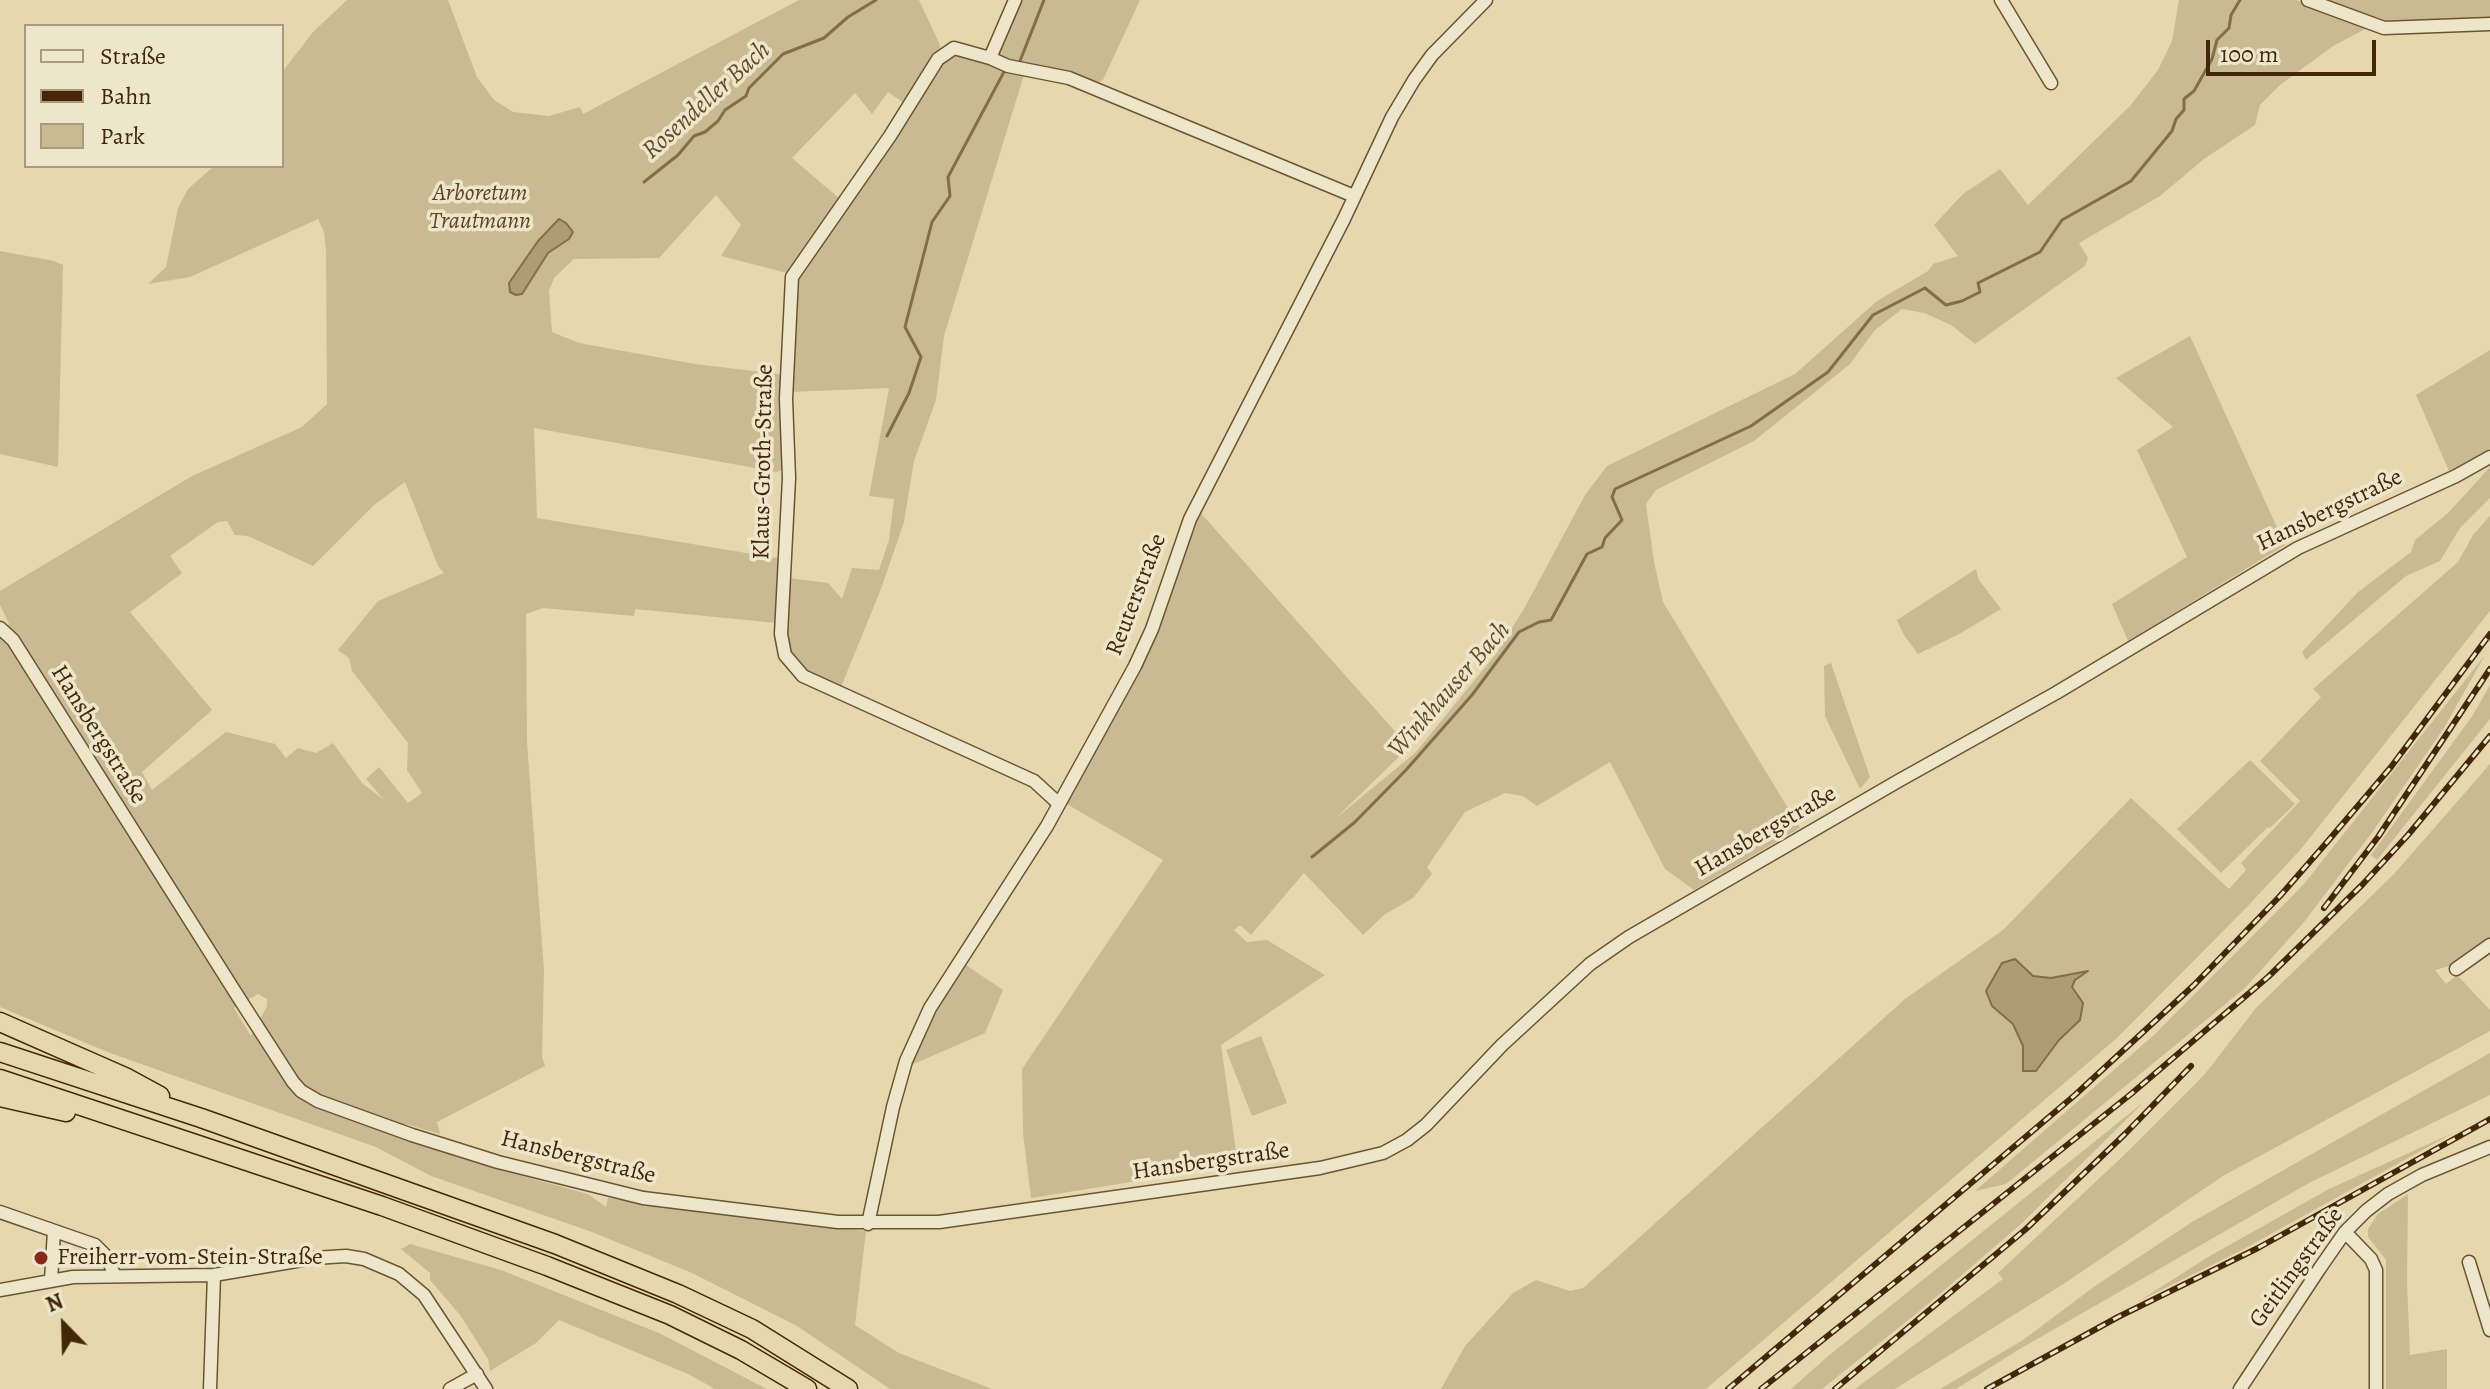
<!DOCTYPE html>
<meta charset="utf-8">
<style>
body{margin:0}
#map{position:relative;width:2490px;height:1389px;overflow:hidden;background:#e5d8af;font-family:Alegreya,serif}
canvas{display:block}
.legend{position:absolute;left:24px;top:24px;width:260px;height:144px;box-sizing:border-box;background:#eee6cb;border:2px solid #a99a7d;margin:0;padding:10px 14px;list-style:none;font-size:24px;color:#422808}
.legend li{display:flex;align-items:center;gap:16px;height:40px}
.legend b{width:40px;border:2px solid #a99a7d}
.north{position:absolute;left:24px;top:1285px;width:80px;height:80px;-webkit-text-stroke:6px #eee6cb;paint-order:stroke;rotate:337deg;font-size:22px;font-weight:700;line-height:32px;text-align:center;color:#422808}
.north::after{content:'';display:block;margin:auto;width:28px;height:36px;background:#422808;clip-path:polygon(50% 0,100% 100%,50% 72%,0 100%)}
.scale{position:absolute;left:2206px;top:40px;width:170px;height:36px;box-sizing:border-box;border:4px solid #422808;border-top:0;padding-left:10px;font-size:24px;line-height:28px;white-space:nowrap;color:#422808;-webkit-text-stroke:6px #eee6cb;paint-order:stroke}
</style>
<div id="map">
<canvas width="2490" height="1389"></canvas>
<ul class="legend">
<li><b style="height:10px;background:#eee6cb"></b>Straße</li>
<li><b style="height:10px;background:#422808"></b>Bahn</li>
<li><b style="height:22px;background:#c9ba93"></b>Park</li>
</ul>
<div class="north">N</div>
<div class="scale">100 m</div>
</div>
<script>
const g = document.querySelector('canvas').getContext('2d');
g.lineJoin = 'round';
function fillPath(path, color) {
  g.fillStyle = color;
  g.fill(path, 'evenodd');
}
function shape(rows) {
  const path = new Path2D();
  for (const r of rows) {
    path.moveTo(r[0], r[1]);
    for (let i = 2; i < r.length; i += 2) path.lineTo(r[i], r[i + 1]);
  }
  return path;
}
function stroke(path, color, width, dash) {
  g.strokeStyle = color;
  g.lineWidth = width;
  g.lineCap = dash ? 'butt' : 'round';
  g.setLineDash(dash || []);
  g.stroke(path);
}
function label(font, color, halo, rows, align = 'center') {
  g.font = font + ' Alegreya,serif';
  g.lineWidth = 7;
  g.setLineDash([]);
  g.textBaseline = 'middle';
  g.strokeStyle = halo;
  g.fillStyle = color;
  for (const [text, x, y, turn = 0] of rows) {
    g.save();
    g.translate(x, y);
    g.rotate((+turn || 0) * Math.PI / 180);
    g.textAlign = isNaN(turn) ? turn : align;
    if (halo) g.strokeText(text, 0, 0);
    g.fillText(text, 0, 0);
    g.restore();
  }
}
fillPath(shape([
 [347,0,448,0,477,77,494,100,513,112,549,116,580,107,583,114,799,0,919,0,940,45,939,52,905,104,888,92,872,114,855,93,792,158,840,199,792,271,787,273,721,256,741,225,716,195,659,258,574,259,554,278,549,291,552,332,579,343,695,364,787,375,784,469,777,472,534,428,537,518,782,559,776,623,635,609,634,616,543,608,526,614,527,742,544,971,542,1057,545,1066,437,1122,440,1134,405,1124,399,1138,493,1168,588,1194,606,1207,608,1198,769,1221,866,1231,855,1325,899,1353,992,1389,890,1389,797,1326,692,1273,592,1232,431,1176,376,1147,110,1053,0,1007,0,634,9,624,0,605,0,591,192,476,302,427,327,404,326,252,324,232,318,219,190,277,148,284,166,267,178,208,188,189,214,166,282,166,283,71,313,32],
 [405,482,438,566,444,573,378,601,338,650,349,658,352,671,408,743,407,770,422,793,408,803,379,767,366,779,384,800,362,783,333,743,316,753,298,748,286,758,275,744,226,732,152,790,142,772,212,710,130,612,182,573,170,556,218,522,227,521,235,535,248,536,313,566,374,505],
 [258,994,267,999,267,1006,251,1036,234,1008],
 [1019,0,1140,0,1103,80,1096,83,1027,65,944,336,936,400,914,461,904,522,881,589,841,687,800,668,792,658,786,644,789,578,828,583,842,599,852,568,879,570,889,540,894,499,869,496,889,388,790,392,796,275,941,61,952,53,993,63],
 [2179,0,2297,0,2367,28,2333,46,2280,85,2260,105,2255,125,2204,159,2160,196,2079,243,2088,258,2085,266,1975,344,1951,325,1924,313,1902,309,1875,330,1850,364,1754,441,1656,490,1646,504,1654,562,1663,602,1800,828,1694,890,1665,869,1610,762,1537,806,1523,796,1505,793,1465,812,1427,867,1432,874,1413,898,1384,915,1363,935,1304,873,1251,935,1240,925,1234,930,1247,942,1267,940,1325,975,1221,1045,1238,1165,1031,1198,1023,1133,1022,1069,1163,860,1065,803,1138,668,1198,510,1409,747,1336,818,1415,753,1496,654,1525,607,1585,495,1607,466,1795,374,1877,301,1928,271,1933,264,1958,256,1934,225,1963,194,2000,169,2028,205,2130,106,2158,70,2172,41],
 [2320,0,2490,0,2490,22,2384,27],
 [0,251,54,261,63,265,58,467,0,454],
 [2190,336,2285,545,2128,641,2112,604,2187,557,2137,450,2173,427,2116,378],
 [2490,350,2490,448,2478,458,2449,471,2416,395],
 [2490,467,2490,498,2460,528,2440,561,2406,576,2306,660,2302,652,2357,593,2411,552,2415,540,2448,513],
 [2490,516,2490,611,2301,849,2247,907,2117,1038,1706,1389,1441,1389,1465,1346,1513,1293,1536,1280,1570,1291,1583,1288,1905,999,2003,930,2131,798,2229,889,2246,870,2241,863,2300,801,2260,761,2321,697,2313,689,2458,562,2473,535],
 [2015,959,2033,976,2051,978,2086,972,2075,980,2072,987,2080,1020,2059,1040,2036,1071,2023,1071,2024,1046,2013,1024],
 [1976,569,1979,580,2001,609,1959,634,1918,654,1904,635,1897,620],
 [2485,655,2444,728,2371,834,2304,922,2245,988,2006,1184,1975,1191,2154,1035,2304,884],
 [1831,663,1870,777,1860,789,1825,716,1824,666],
 [2490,685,2490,719,2377,860,2371,855,2473,715],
 [2250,760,2295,804,2270,828,2268,827,2221,873,2177,829],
 [2490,764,2490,939,2457,964,2435,970,2446,984,2457,975,2490,1010,2490,1031,2223,1176,2065,1283,1895,1389,1855,1389,2003,1279,1998,1273,2122,1157,2205,1074,2256,1008,2394,874],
 [963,963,1003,990,985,1033,909,1066,929,1020],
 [1261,1036,1287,1103,1252,1116,1226,1050],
 [2490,1053,2490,1095,2309,1183,2018,1350,1956,1389,1940,1389,2023,1340,2095,1286,2192,1222],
 [2145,1101,2021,1224,1927,1305,1822,1389,1791,1389,1827,1357],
 [2455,1132,2242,1250,2139,1301,2208,1257,2329,1189],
 [2408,1194,2407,1283,2410,1355,2447,1349,2447,1389,2386,1389,2386,1260,2368,1237,2368,1229,2378,1214],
 [410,1244,501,1270,659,1333,767,1389,715,1389,688,1374,559,1320,536,1343,490,1371,488,1359,460,1315,430,1280,430,1273,401,1249]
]), '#c9ba93');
const water = shape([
 [559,219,566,223,573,232,569,239,548,253,522,294,516,295,510,292,509,283,538,241,559,219],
 [2015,959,2033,976,2051,978,2088,971,2075,980,2072,987,2083,1003,2080,1020,2059,1040,2036,1071,2023,1071,2023,1046,2013,1024,1992,1006,1986,991,2002,963,2015,959]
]);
fillPath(water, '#ae9c76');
stroke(water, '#836e4a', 2);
stroke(shape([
 [1020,61,1044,0],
 [644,182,678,155,694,136,705,132,718,121,725,110,746,96,749,88,783,54,824,38,848,17,876,0],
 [887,436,909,393,921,357,905,327,932,222,950,196,948,177,1005,70],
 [1312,857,1355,822,1406,770,1472,695,1519,632,1539,622,1551,620,1587,554,1602,547,1605,538,1622,520,1612,497,1615,489,1751,426,1828,372,1873,315,1925,288,1946,305,1962,301,1980,292,1978,283,2040,252,2062,220,2131,181,2172,131,2176,119,2184,110,2184,99,2194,91,2212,59,2217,40,2229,28,2231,15,2240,0]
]), '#836e4a', 3);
const minor = shape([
 [2001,0,2051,83],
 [2308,0,2384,28,2490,24],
 [990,58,1015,0],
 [0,628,13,640,237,995,293,1082,301,1091,318,1101,412,1135,498,1162,643,1198,838,1222,939,1222,1320,1168,1383,1153,1407,1140,1426,1125,1502,1045,1590,964,1629,937,1900,780,2056,693,2298,548,2456,476,2490,457],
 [1058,803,1034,781,803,676,785,655,781,634,789,478,786,399,792,277,890,136,938,59,954,48,990,58,1008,66,1069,78,1354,196],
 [2456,969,2490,945],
 [0,1212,95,1245,108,1258,114,1275],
 [868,1224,893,1107,906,1061,930,1008,1047,826,1135,666,1152,629,1190,519,1344,219,1392,117,1414,80,1432,55,1486,0],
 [2345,1232,2371,1259,2376,1270,2376,1389],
 [2469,1262,2490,1330],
 [51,1280,54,1231],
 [0,1290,73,1277,214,1275,314,1258,346,1256,364,1259,399,1274,424,1295,486,1389],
 [210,1389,214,1275],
 [450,1389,477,1374],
 [2240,1389,2320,1268,2345,1232,2366,1211,2388,1194,2422,1175,2490,1147]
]);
const highway = shape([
 [0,1022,125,1077,160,1096],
 [0,1052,201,1118,555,1244,678,1294,752,1329,848,1389],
 [0,1079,382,1206,547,1266,670,1315,741,1350,807,1389],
 [0,1097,66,1112]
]);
stroke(minor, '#6b5432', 15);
stroke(highway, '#422808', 21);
stroke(minor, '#eee6cb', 12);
stroke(highway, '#e5d8af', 18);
const rail = shape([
 [2324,908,2378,837,2490,669],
 [1728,1389,2075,1095,2194,985,2280,896,2328,841,2391,767,2490,634],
 [1761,1389,2131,1094,2268,977,2362,885,2408,835,2490,736],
 [1835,1389,2026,1229,2125,1134,2191,1066],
 [1987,1389,2118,1317,2258,1248,2490,1119]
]);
stroke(rail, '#422808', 6);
stroke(rail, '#eee6cb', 3, [9]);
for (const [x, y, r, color] of [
 [41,1258,8,"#8f2418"]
]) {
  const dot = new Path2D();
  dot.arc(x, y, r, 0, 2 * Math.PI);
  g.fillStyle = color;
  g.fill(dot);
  stroke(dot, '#eee6cb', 3);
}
label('italic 24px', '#5d4524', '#eee6cb', [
 ["Arboretum",480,194],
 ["Trautmann",480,222]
]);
label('24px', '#422808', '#eee6cb', [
 ["Klaus-Groth-Straße",764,462,-89],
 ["Hansbergstraße",2330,511,-26],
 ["Reuterstraße",1137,595,-69],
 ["Hansbergstraße",98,735,58],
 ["Hansbergstraße",1766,832,-30],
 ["Hansbergstraße",578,1158,14],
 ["Hansbergstraße",1211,1162,-8],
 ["Geitlingstraße",2297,1268,-54]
]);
label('24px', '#422808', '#eee6cb', [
 ["Freiherr-vom-Stein-Straße",57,1258]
], 'left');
label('italic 26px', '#624b29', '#eee6cb', [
 ["Rosendeller Bach",707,101,-42],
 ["Winkhauser Bach",1450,690,-49]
]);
</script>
